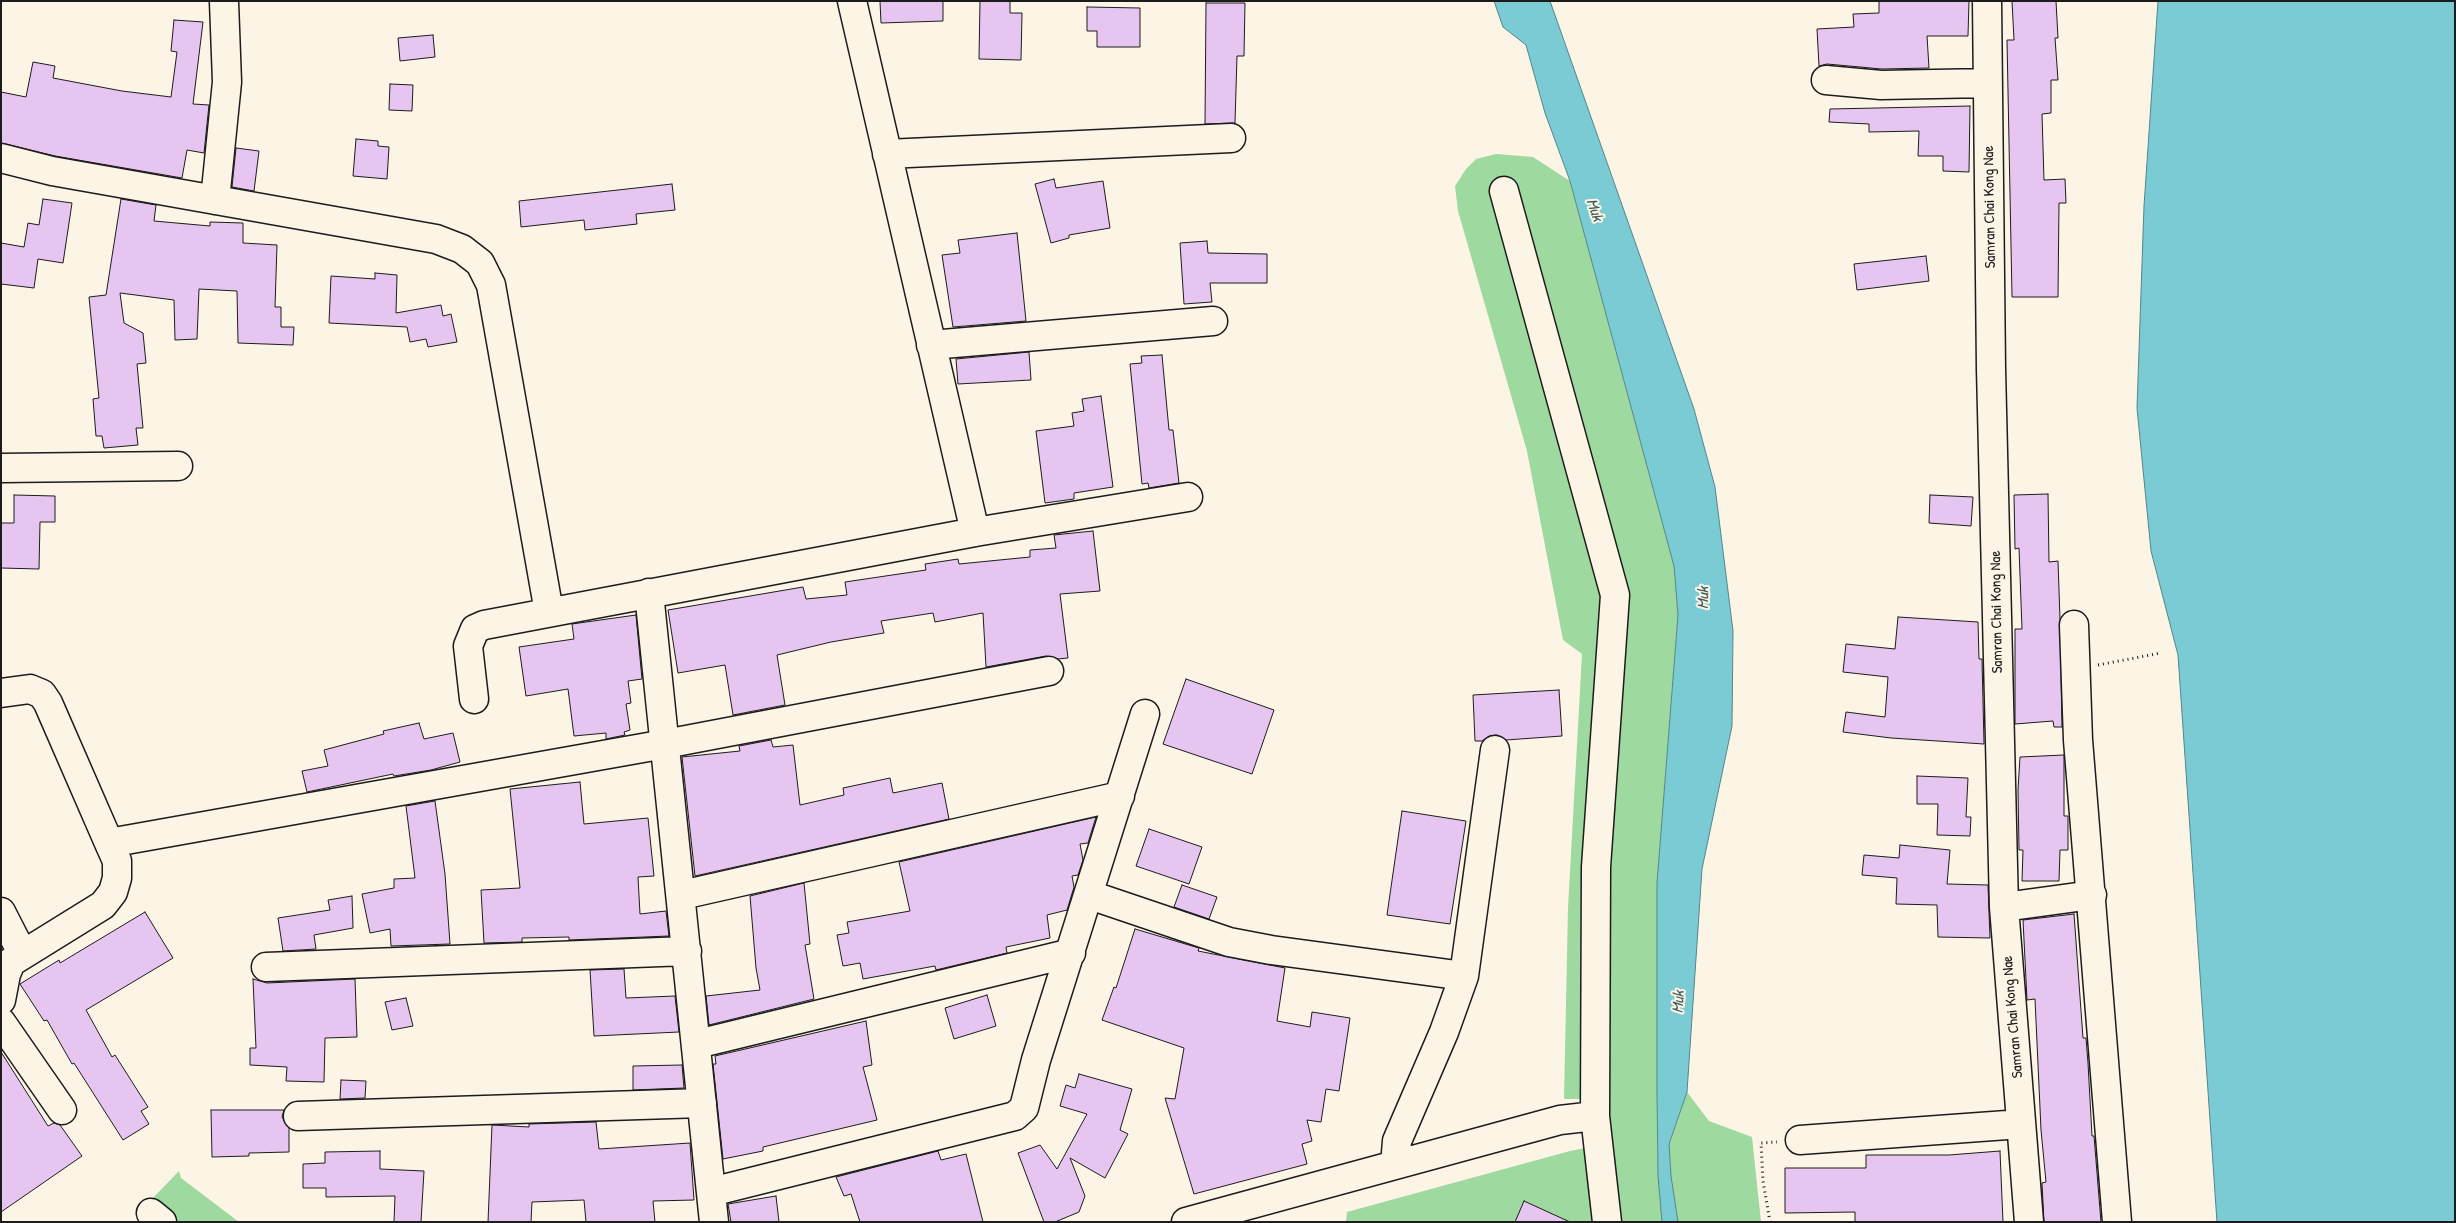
<!DOCTYPE html>
<style>
body{margin:0}
#map{position:relative;width:2456px;height:1223px;overflow:hidden;background:#fcf5e5;font-family:"Patrick Hand",sans-serif}
canvas{display:block}
.frame{position:absolute;inset:0;border:2px solid #1c1c1c;pointer-events:none}
</style>
<div id="map">
<canvas width="2456" height="1223"></canvas>
<div class="frame"></div>
</div>
<script>
const g = document.querySelector('canvas').getContext('2d');
g.lineJoin = 'round';
function fillPath(path, color) {
  g.fillStyle = color;
  g.fill(path, 'evenodd');
}
function shape(rows) {
  const path = new Path2D();
  for (const r of rows) {
    path.moveTo(r[0], r[1]);
    for (let i = 2; i < r.length; i += 2) path.lineTo(r[i], r[i + 1]);
  }
  return path;
}
function stroke(path, color, width, dash) {
  g.strokeStyle = color;
  g.lineWidth = width;
  g.lineCap = dash ? 'butt' : 'round';
  g.setLineDash(dash || []);
  g.stroke(path);
}
function label(font, color, halo, rows, align = 'center') {
  g.font = font + ' "Patrick Hand",sans-serif';
  g.lineWidth = 4;
  g.setLineDash([]);
  g.textBaseline = 'middle';
  g.strokeStyle = halo;
  g.fillStyle = color;
  for (const [text, x, y, turn = 0] of rows) {
    g.save();
    g.translate(x, y);
    g.rotate((+turn || 0) * Math.PI / 180);
    g.textAlign = isNaN(turn) ? turn : align;
    if (halo) g.strokeText(text, 0, 0);
    g.fillText(text, 0, 0);
    g.restore();
  }
}
fillPath(shape([
 [1496,154,1533,157,1570,181,1674,566,1678,615,1657,883,1657,1145,1662,1222,1346,1222,1347,1212,1570,1151,1606,1144,1608,868,1629,595,1514,181,1489,187,1605,594,1582,1099,1564,1099,1568,908,1582,654,1563,640,1527,451,1458,211,1455,186,1466,169,1476,159],
 [1687,1092,1709,1121,1752,1137,1761,1222,1678,1222,1671,1176,1669,1144],
 [179,1171,181,1178,239,1222,178,1222,151,1200]
]), '#9ed99f');
const water = shape([
 [1494,1,1550,1,1694,409,1715,487,1733,631,1732,726,1702,869,1687,1092,1669,1144,1671,1176,1678,1222,1662,1222,1658,1176,1657,1091,1657,883,1678,615,1674,566,1570,181,1545,113,1526,45,1503,27,1494,1],
 [2158,1,2455,1,2455,1222,2217,1222,2178,655,2151,551,2137,408,2144,206,2158,1]
]);
fillPath(water, '#7acbd4');
stroke(water, '#54858a', 1);
const building = shape([
 [880,1,943,1,943,21,881,23,880,1],
 [980,1,1010,1,1010,13,1022,13,1021,60,979,59,980,1],
 [1879,1,1969,1,1968,36,1927,36,1929,68,1882,69,1827,64,1819,66,1817,29,1854,27,1853,14,1879,13,1879,1],
 [2012,1,2056,1,2058,38,2055,38,2058,80,2051,80,2051,113,2042,114,2044,180,2065,179,2066,203,2059,203,2058,297,2012,297,2007,40,2014,40,2012,1],
 [1206,3,1245,3,1244,56,1237,56,1235,123,1205,124,1206,3],
 [1087,7,1140,8,1140,47,1097,47,1097,31,1087,31,1087,7],
 [174,20,203,22,193,104,209,105,204,153,187,150,182,178,55,156,1,143,1,92,26,97,33,62,55,66,53,78,122,91,171,97,177,52,171,51,174,20],
 [433,35,435,57,400,61,398,38,433,35],
 [390,84,413,85,412,111,389,110,390,84],
 [1970,106,1969,172,1943,171,1943,156,1918,156,1919,131,1869,132,1869,124,1829,122,1830,109,1970,106],
 [356,139,378,141,378,146,389,147,387,179,353,176,356,139],
 [236,148,259,151,254,191,232,187,236,148],
 [1054,179,1056,188,1103,181,1110,228,1069,235,1069,238,1051,243,1035,184,1054,179],
 [672,184,675,210,636,214,637,224,585,230,584,220,521,227,519,201,672,184],
 [43,199,72,203,63,263,38,259,34,288,1,284,1,243,24,247,28,223,39,225,43,199],
 [121,199,156,205,154,221,210,226,210,222,243,223,243,243,277,245,275,307,281,307,281,327,294,327,293,345,238,343,237,291,199,289,197,339,175,340,174,300,120,293,124,323,143,333,146,363,137,364,143,428,136,428,138,445,104,448,102,436,96,436,93,399,99,398,89,297,106,295,121,199],
 [1017,233,1026,321,953,327,942,255,960,253,958,240,1017,233],
 [1207,241,1208,253,1267,254,1267,283,1210,283,1212,302,1184,304,1180,243,1207,241],
 [1926,256,1929,281,1857,290,1854,264,1926,256],
 [375,273,397,275,396,313,441,305,443,316,451,314,457,342,428,347,426,339,410,342,407,327,329,323,331,276,375,279,375,273],
 [1029,352,1031,380,958,384,956,359,1029,352],
 [1162,355,1169,430,1173,430,1179,483,1149,488,1148,483,1142,484,1130,364,1142,363,1141,356,1162,355],
 [1101,396,1113,487,1074,493,1074,499,1045,503,1036,431,1074,426,1072,413,1084,411,1082,399,1101,396],
 [2048,494,2049,562,2058,561,2060,619,2062,727,2054,727,2053,721,2015,724,2015,629,2022,629,2019,548,2015,549,2014,495,2048,494],
 [14,495,55,496,55,522,40,522,39,569,1,568,1,523,14,523,14,495],
 [1930,495,1973,497,1971,526,1929,523,1930,495],
 [1093,531,1100,591,1060,594,1068,658,1058,659,1046,656,986,667,983,613,935,622,933,613,881,621,884,633,831,642,777,655,785,705,733,715,725,665,678,673,668,610,803,587,806,599,847,595,845,582,926,570,925,564,958,559,959,564,1030,557,1030,550,1056,548,1054,535,1093,531],
 [636,615,642,679,628,681,631,703,626,704,630,730,624,732,625,735,606,739,606,733,574,736,568,689,526,696,519,647,574,639,572,624,636,615],
 [1898,617,1978,622,1979,659,1982,659,1984,744,1891,738,1843,732,1846,712,1885,717,1888,677,1843,672,1846,644,1895,649,1898,617],
 [1186,679,1274,710,1252,774,1163,744,1186,679],
 [1559,690,1562,736,1506,740,1497,735,1489,736,1482,741,1475,741,1473,695,1559,690],
 [419,723,424,739,453,733,460,762,431,770,394,776,393,774,307,792,302,771,328,766,324,750,384,734,383,731,419,723],
 [771,740,773,747,793,745,800,805,844,795,843,788,890,778,893,793,942,783,949,819,695,876,682,757,740,751,739,746,771,740],
 [2064,755,2064,816,2068,816,2068,850,2060,850,2059,881,2022,881,2023,850,2019,850,2018,790,2020,757,2064,755],
 [1917,776,1968,778,1966,817,1971,817,1970,836,1937,835,1938,804,1917,804,1917,776],
 [580,782,584,824,648,818,654,876,638,877,640,914,666,911,669,936,569,940,569,937,522,938,522,942,484,943,481,890,520,888,510,789,580,782],
 [435,801,445,874,450,944,391,946,390,929,370,933,362,894,394,888,394,879,415,878,406,806,435,801],
 [1402,811,1466,821,1450,924,1387,915,1402,811],
 [1096,817,1088,843,1080,844,1083,860,1078,875,1072,876,1074,887,1067,910,1047,915,1050,938,1006,947,1007,953,936,970,935,966,863,979,860,963,843,966,837,935,849,933,847,922,910,911,899,862,1096,817],
 [1149,829,1202,847,1189,884,1136,866,1149,829],
 [1900,845,1950,850,1947,884,1988,885,1990,938,1938,937,1937,905,1896,904,1897,878,1862,875,1864,855,1899,858,1900,845],
 [804,883,810,944,805,945,814,999,709,1025,706,996,760,990,756,968,750,896,804,883],
 [1182,885,1217,897,1209,919,1174,907,1182,885],
 [352,896,353,928,314,935,316,949,283,951,278,918,330,910,328,900,352,896],
 [145,912,173,958,86,1010,112,1057,115,1055,148,1107,141,1111,149,1124,123,1140,74,1063,72,1064,47,1020,44,1021,20,984,59,960,60,963,145,912],
 [2074,914,2083,1038,2086,1038,2088,1063,2092,1136,2094,1136,2101,1222,2044,1222,2042,1183,2046,1182,2041,1130,2035,999,2027,1000,2023,920,2074,914],
 [1135,929,1199,948,1198,951,1285,968,1277,1021,1310,1027,1312,1012,1350,1018,1339,1091,1326,1089,1321,1122,1307,1120,1312,1141,1302,1144,1307,1164,1194,1194,1165,1098,1175,1099,1184,1048,1102,1020,1114,987,1116,988,1135,929],
 [624,969,626,998,675,996,679,1032,594,1036,590,970,624,969],
 [253,979,267,983,355,979,357,1037,325,1038,324,1082,286,1081,287,1067,250,1065,250,1048,256,1048,253,979],
 [987,995,996,1026,954,1039,945,1008,987,995],
 [406,998,413,1026,392,1030,385,1002,406,998],
 [866,1021,872,1065,863,1067,877,1120,763,1147,763,1151,723,1159,713,1064,716,1064,715,1056,866,1021],
 [1,1052,48,1126,54,1123,60,1125,82,1156,1,1212,1,1052],
 [682,1065,684,1088,633,1090,633,1066,682,1065],
 [1079,1074,1132,1089,1120,1130,1128,1134,1105,1178,1070,1158,1085,1196,1079,1212,1055,1222,1044,1222,1018,1153,1040,1145,1057,1169,1087,1114,1060,1106,1066,1085,1075,1088,1079,1074],
 [341,1080,366,1081,365,1098,340,1099,341,1080],
 [211,1110,284,1110,282,1117,289,1128,289,1152,249,1153,249,1156,212,1157,211,1110],
 [596,1122,599,1149,690,1143,694,1200,653,1201,655,1222,586,1222,584,1200,532,1202,531,1222,488,1222,492,1125,529,1127,529,1124,596,1122],
 [380,1151,380,1169,424,1171,421,1222,394,1222,395,1196,326,1197,326,1188,303,1188,303,1164,325,1163,325,1152,380,1151],
 [938,1151,941,1160,966,1154,983,1222,860,1222,851,1194,844,1196,836,1177,938,1151],
 [2000,1151,2003,1222,1855,1222,1855,1212,1785,1213,1785,1168,1866,1168,1866,1155,1949,1155,2000,1151],
 [776,1196,779,1222,731,1222,728,1204,776,1196],
 [1524,1201,1570,1222,1515,1222,1524,1201]
]);
fillPath(building, '#e6c5f1');
stroke(building, '#1c1c1c', 1);
const minor = shape([
 [852,1,975,532],
 [1987,1,1991,369,2004,907,2029,1222],
 [1826,80,1881,85,1988,83],
 [887,154,1231,138],
 [1,158,52,171,436,239,462,249,480,263,491,285,549,612],
 [1504,191,1615,595,1596,867,1595,1116,1607,1222],
 [215,200,227,82,224,2],
 [931,345,1213,321],
 [1,468,178,466],
 [649,593,714,1222],
 [2074,625,2078,740,2117,1222],
 [474,699,468,646,475,629,484,625,975,532,1188,497],
 [109,843,665,744,1049,671],
 [682,895,1120,796],
 [1090,895,1229,942,1271,950,1464,976],
 [2004,907,2092,895],
 [1,912,22,953],
 [266,967,687,951],
 [1,1000,6,974,11,962,103,905,113,892,117,878,117,861,109,843,48,703,42,694,30,689,1,693],
 [1,1022,62,1110],
 [697,1044,1071,953],
 [298,1116,702,1103],
 [1800,1140,2021,1124],
 [1395,1165,1397,1141,1444,1032,1464,976,1495,750],
 [711,1192,1015,1116,1024,1108,1036,1060,1145,714],
 [151,1213,162,1222],
 [1186,1222,1560,1120,1595,1116]
]);
stroke(minor, '#1c1c1c', 31);
stroke(shape([
 [2098,665,2161,653],
 [1770,1222,1763,1181,1761,1143,1777,1142]
]), '#1c1c1c', 3, [1, 4]);
stroke(minor, '#fcf5e5', 28);
label('15px', '#1c1c1c', '#fcf5e5', [
 ["Samran Chai Kong Nae",1990,207,-91],
 ["Samran Chai Kong Nae",1997,612,-91],
 ["Samran Chai Kong Nae",2013,1017,-95]
]);
label('italic 16px', '#3d595c', '#fcf5e5', [
 ["Muk",1594,210,71],
 ["Muk",1704,598,-89],
 ["Muk",1679,1002,-86]
]);
</script>
